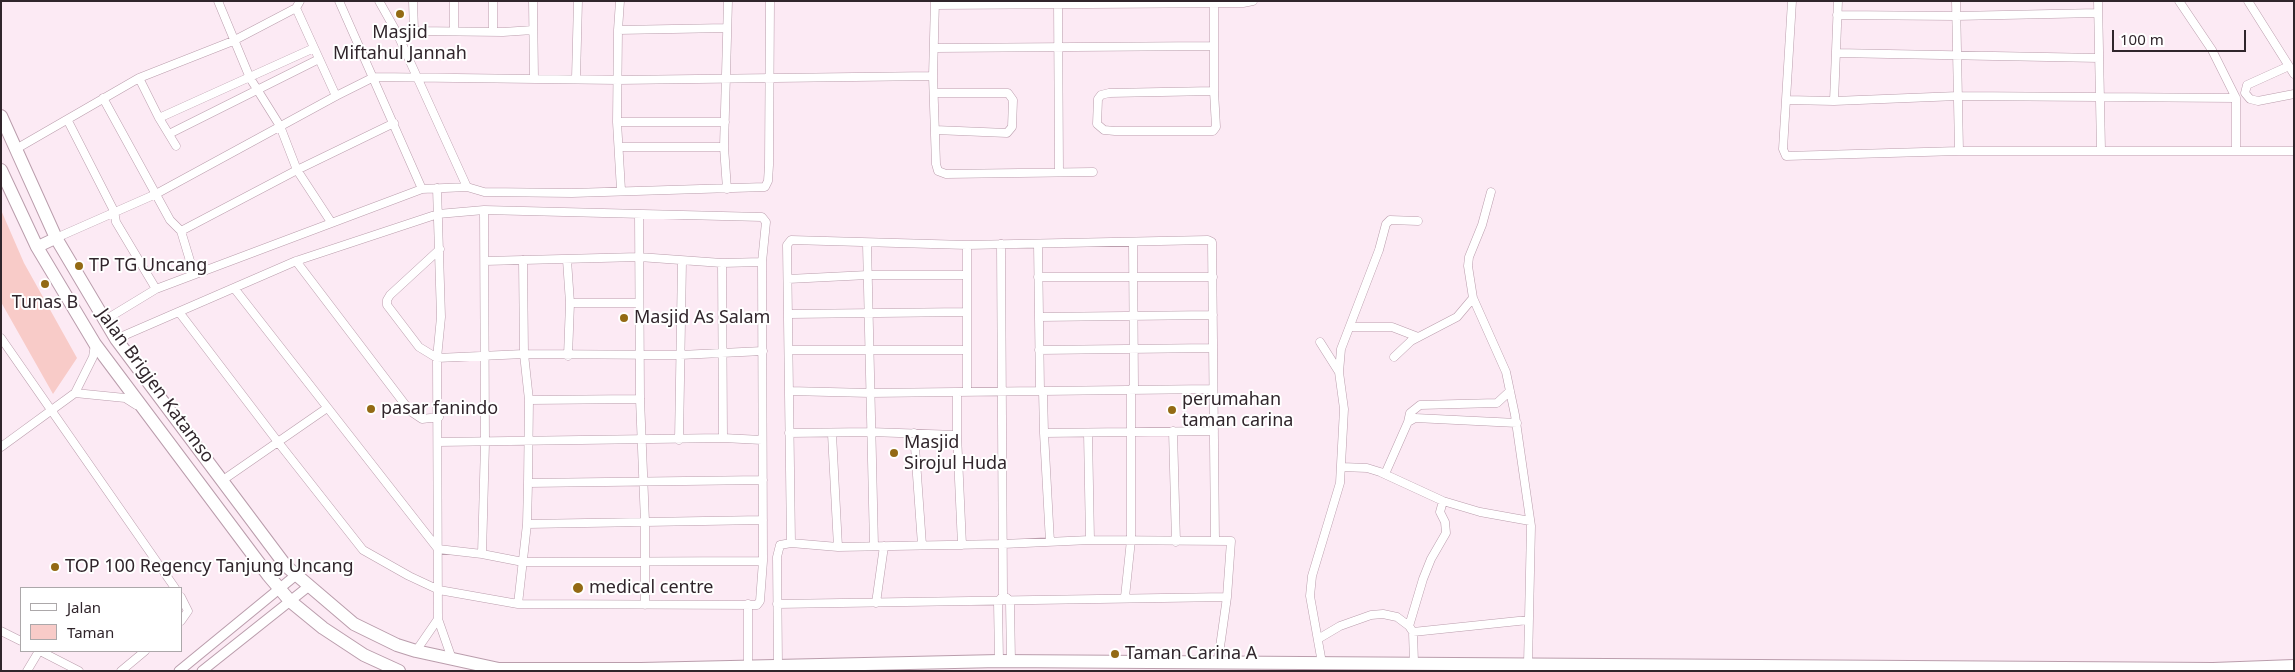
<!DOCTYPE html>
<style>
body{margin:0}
#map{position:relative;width:2295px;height:672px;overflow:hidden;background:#fceaf4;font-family:"Noto Sans",sans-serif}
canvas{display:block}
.frame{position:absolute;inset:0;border:2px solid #30252b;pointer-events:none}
.legend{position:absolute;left:20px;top:587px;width:162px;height:65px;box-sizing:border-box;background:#fff;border:1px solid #aca8aa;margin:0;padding:6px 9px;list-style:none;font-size:15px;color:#30252b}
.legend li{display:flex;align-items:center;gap:10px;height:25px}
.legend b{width:25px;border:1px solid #aca8aa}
.scale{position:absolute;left:2112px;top:30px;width:134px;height:22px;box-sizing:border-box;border:2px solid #30252b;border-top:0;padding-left:6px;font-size:15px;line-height:18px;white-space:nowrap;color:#30252b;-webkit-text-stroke:4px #fff;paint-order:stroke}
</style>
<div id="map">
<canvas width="2295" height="672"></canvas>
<div class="frame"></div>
<ul class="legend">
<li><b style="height:6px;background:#fff"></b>Jalan</li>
<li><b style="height:14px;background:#f8cbc8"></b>Taman</li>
</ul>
<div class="scale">100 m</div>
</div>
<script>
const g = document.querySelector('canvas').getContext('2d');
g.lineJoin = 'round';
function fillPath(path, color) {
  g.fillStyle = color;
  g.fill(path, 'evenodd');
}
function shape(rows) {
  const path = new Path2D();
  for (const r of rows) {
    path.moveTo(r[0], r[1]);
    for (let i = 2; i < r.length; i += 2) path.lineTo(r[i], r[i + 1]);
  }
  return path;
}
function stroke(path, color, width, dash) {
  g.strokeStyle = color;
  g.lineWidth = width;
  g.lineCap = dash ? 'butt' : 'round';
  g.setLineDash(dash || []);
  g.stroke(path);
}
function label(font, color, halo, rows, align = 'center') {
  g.font = font + ' "Noto Sans",sans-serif';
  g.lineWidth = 4;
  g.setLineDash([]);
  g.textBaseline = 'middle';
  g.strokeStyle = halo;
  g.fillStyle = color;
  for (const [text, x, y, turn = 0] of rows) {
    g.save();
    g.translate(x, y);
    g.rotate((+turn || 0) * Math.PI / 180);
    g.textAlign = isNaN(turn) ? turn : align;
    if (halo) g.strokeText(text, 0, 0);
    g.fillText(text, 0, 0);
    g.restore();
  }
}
fillPath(shape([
 [1,210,24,263,77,358,53,394,1,302]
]), '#f8cbc8');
const minor = shape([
 [218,1,250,78,280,126,297,170,331,222],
 [339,1,422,189],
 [379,1,397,33,467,187],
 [413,1,414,31],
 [533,1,534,79],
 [620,1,618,30,617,122,621,190],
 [935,1,933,76,936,164,938,171,946,174,1093,172],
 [1058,1,1059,172],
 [1792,1,1783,149,1786,156,1959,151,2294,151],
 [1956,1,1959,151],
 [2098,1,2101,150],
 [2179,1,2212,50,2236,98,2236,150],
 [2248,1,2294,74],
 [935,5,1243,3,1253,1],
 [296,8,336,96],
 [1837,15,1956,16,2098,13],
 [454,30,454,1],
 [618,30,727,28],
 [493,31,493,1],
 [397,33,414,31,503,32,533,30],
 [935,48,1213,46],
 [1836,53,2099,58],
 [2289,66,2247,85,2245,93,2250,99,2258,101,2294,94],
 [139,78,159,118,176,146],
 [576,78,578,1],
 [1214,91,1109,93,1101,95,1098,99,1097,124,1104,130,1115,131,1213,131,1216,127,1214,91,1214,1],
 [934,93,1008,93,1013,100,1012,127,1007,133,935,130],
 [103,98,170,220,181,231,194,274],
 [1786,100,1834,101,1958,96,2236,98],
 [1834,101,1838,1],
 [159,118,314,48],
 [68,121,114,211,116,222,156,289,422,189,467,187,484,192,572,193,765,187,768,181,769,165,770,1],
 [617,122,725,122],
 [169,134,319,59],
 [619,147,724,147],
 [16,149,139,78,233,41,296,8,300,1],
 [437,188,441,317,437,358,438,619,452,659],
 [727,189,724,147,728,1],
 [1491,192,1482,225,1469,257,1468,266,1473,298,1506,372,1515,415,1531,526,1528,664],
 [639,214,640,399,645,522,645,605],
 [181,231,297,170,394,123],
 [56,238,156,194,336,96,374,77,618,80,933,76],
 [1133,243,1134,389],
 [867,244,874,546],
 [1001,244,1003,594],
 [1038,244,1040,391],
 [967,245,967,392],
 [440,249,390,295,387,300,387,305,419,347,437,358,524,354,680,355,763,351],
 [567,260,570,303,568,356],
 [296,261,410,411,422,419,439,417],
 [485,261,639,257,722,263,762,262],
 [722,263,723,438],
 [1038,277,1213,277],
 [788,279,868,275,967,275],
 [234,288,438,549,482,554,523,562,763,561],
 [570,303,639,303],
 [789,314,967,312],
 [1039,317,1213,315],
 [105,320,156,289],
 [1350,327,1392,327,1418,337],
 [1,338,175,588],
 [116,339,296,261,438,214,484,210,762,217,766,222,762,262,763,561,760,601,757,605,518,604,439,590,409,576,363,550,278,442,179,312],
 [1320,342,1339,372,1344,409,1340,483,1312,576,1310,596,1322,663],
 [95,344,93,357,75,393,125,398,136,405],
 [789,350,967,350],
 [1039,350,1213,348],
 [1394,357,1411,341,1457,317,1473,298],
 [1339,372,1341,349,1379,250,1386,224,1390,220,1418,221],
 [789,391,870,393,1213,389],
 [1043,391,1044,433,1214,431],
 [529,400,640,399],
 [1408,422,1410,413,1420,405,1497,403,1510,391],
 [1173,431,1176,542],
 [789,433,870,432,957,435,957,392],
 [914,433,922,545],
 [1044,433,1050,542],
 [1088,433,1090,540],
 [832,434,838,547],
 [957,435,962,545],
 [679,440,682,261],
 [438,442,723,438,762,440],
 [1,447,75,393],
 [1342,467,1367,468,1380,472,1443,501,1480,512,1530,521],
 [1385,474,1408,422,1415,418,1517,423],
 [223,480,327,408],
 [528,483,763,480],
 [527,524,763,520],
 [791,543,787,245,791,240,967,245,1208,240,1212,242,1215,541],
 [482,554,485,443,484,210],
 [181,597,188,611,181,621],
 [1125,597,1131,540,1131,389],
 [1007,598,1010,602,1011,661],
 [876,603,884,546],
 [518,604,527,524,528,483,529,400,524,354,523,260],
 [748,604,748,665],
 [777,604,1227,597],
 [1409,626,1423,579,1431,559,1446,533,1445,522,1440,512,1443,501],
 [1,631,21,641],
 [1413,632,1528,620],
 [1318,639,1340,626,1371,615,1383,614,1397,617,1409,626,1413,632,1414,663],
 [40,651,79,671],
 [416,651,438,619],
 [999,661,998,602,1001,598],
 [778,665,777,557,780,545,791,543,838,547,1003,544,1090,540,1231,541,1227,597,1218,661],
 [27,671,39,651],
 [121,671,145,651]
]);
const tertiary = shape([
 [179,671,296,575],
 [202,671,309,586]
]);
const primary = shape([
 [37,247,56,238]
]);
const trunk = shape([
 [1,116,56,238,116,339,286,566,354,624,397,645,416,651,499,669,641,669,999,661,2213,669,2294,666],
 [1,170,37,247,95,344,268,575,290,601,323,628,364,655,399,671]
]);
stroke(minor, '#ba9dac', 9);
stroke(tertiary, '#ba9dac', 11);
stroke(primary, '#ba9dac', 13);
stroke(trunk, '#ba9dac', 14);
stroke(minor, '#fff', 8);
stroke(tertiary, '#fff', 9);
stroke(primary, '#fff', 11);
stroke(trunk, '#fff', 12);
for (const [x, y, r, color] of [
 [400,14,5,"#936a14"],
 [79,266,5,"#936a14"],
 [45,284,5,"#936a14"],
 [624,318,5,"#936a14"],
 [371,409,5,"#936a14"],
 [1172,410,5,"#936a14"],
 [894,453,5,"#936a14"],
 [55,567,5,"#936a14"],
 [578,588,6,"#936a14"],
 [1115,654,5,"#936a14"]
]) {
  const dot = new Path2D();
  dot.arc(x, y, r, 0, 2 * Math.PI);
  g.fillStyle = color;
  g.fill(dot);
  stroke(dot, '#fff', 2);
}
label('18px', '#30252b', '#fff', [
 ["Masjid",400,33,"center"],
 ["Miftahul Jannah",400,54,"center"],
 ["TP TG Uncang",89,266],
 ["Tunas B",45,303,"center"],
 ["Masjid As Salam",634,318],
 ["perumahan",1182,400],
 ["taman carina",1182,421],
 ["pasar fanindo",381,409],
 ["Masjid",904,443],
 ["Sirojul Huda",904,464],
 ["TOP 100 Regency Tanjung Uncang",65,567],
 ["medical centre",589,588],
 ["Taman Carina A",1125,654]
], 'left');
label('18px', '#30252b', '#fff', [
 ["Jalan Brigjen Katamso",155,386,54]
]);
</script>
